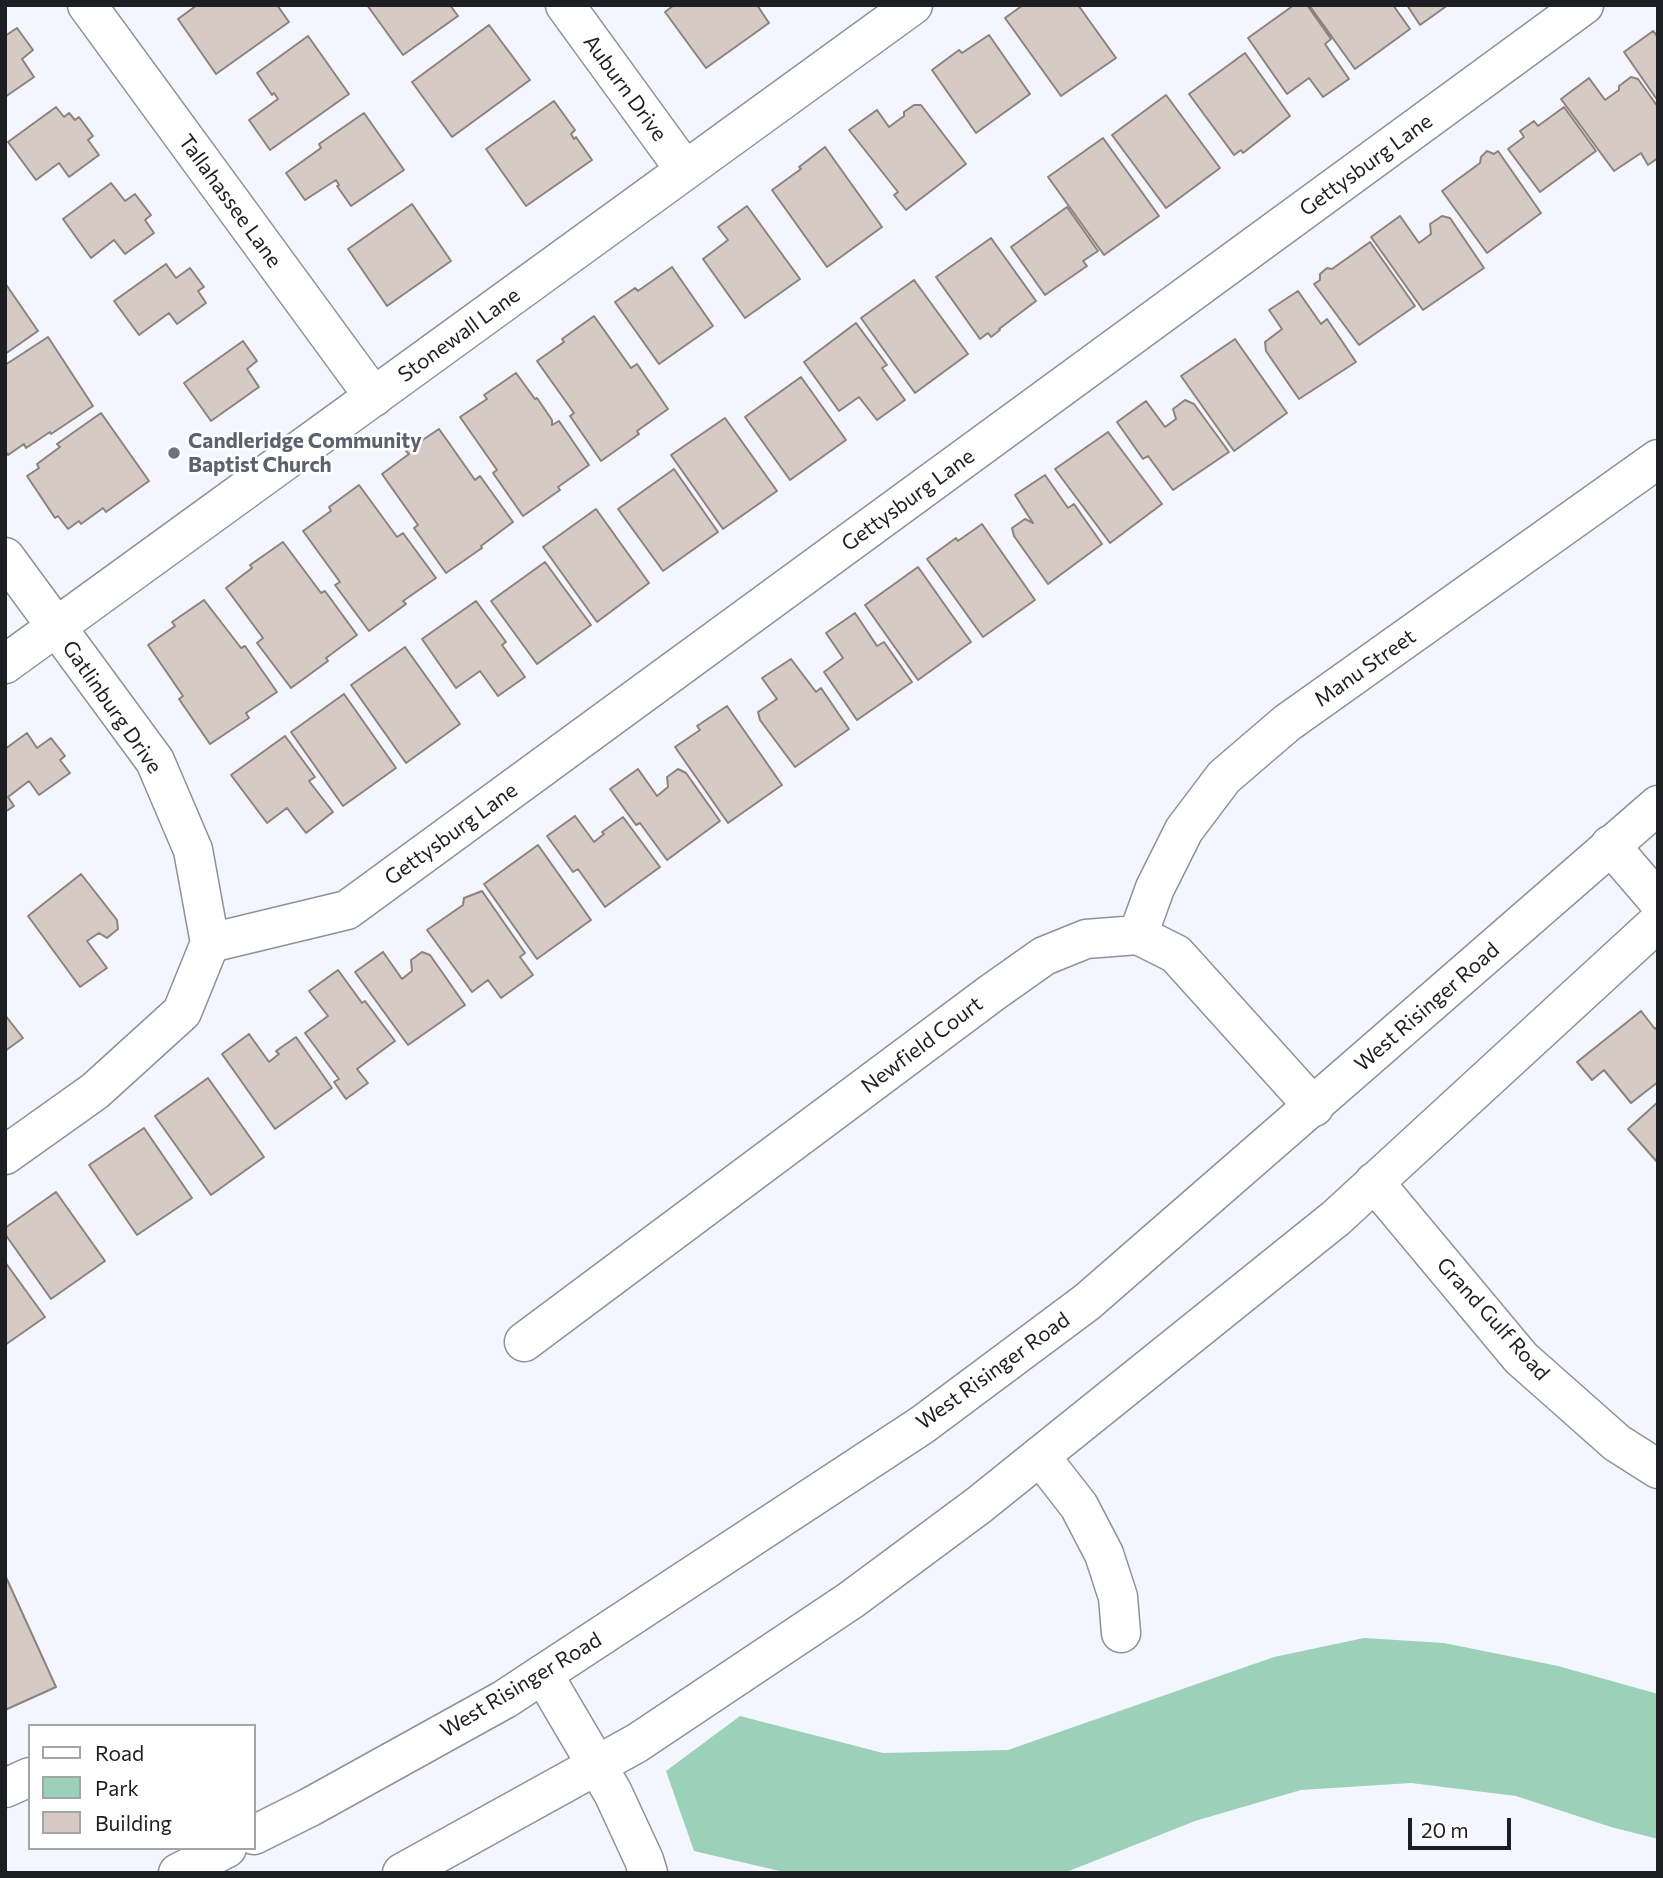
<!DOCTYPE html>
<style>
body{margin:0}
#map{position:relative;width:1663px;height:1878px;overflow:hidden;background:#f3f6ff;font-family:Commissioner,sans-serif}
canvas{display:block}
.frame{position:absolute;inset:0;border:7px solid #1c1e21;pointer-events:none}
.legend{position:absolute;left:28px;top:1724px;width:228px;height:126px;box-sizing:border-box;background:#fff;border:2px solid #a4a5a6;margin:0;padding:9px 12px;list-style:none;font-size:21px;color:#1c1e21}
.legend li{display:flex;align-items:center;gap:14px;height:35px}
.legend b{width:35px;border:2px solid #a4a5a6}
.scale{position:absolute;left:1408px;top:1818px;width:103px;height:32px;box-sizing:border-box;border:4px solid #1c1e21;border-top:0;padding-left:9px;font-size:21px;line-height:24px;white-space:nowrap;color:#1c1e21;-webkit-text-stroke:5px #fff;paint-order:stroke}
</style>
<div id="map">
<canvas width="1663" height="1878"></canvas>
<div class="frame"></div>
<ul class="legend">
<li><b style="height:9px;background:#fff"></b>Road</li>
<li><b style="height:19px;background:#9bd1b6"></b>Park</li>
<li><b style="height:19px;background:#d5cbc4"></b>Building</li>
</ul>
<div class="scale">20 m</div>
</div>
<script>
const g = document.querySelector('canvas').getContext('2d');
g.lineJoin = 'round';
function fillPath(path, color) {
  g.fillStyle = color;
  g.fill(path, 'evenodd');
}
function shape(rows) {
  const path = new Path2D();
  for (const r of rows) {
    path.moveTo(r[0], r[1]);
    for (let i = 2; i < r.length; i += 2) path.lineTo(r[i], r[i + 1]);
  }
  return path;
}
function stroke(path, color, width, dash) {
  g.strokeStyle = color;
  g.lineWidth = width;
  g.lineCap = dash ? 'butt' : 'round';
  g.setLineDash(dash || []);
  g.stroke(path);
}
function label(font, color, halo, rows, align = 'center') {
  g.font = font + ' Commissioner,sans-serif';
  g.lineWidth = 5;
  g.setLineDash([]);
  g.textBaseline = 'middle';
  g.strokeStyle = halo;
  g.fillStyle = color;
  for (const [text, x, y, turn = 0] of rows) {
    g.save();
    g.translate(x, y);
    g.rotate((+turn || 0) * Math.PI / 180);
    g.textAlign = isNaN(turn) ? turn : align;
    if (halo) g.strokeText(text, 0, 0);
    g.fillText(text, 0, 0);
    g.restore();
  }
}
fillPath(shape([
 [1364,1638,1444,1643,1558,1666,1658,1694,1658,1839,1611,1827,1516,1796,1411,1783,1301,1790,1195,1821,1064,1873,788,1873,694,1851,666,1771,740,1716,883,1753,1008,1750,1274,1657]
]), '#9bd1b6');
const building = shape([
 [197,5,277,5,289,22,216,74,178,19,197,5],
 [367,5,450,5,458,16,403,55,367,5],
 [674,5,757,5,769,23,706,68,665,12,674,5],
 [1023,5,1078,5,1116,58,1061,96,1005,18,1023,5],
 [1294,5,1307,5,1331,39,1325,44,1349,79,1323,97,1309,78,1287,94,1248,38,1294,5],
 [1309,5,1393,5,1410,29,1355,69,1309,5],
 [1407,5,1448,5,1420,25,1407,5],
 [489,25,530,80,452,137,412,82,489,25],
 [17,28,33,50,22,59,34,77,5,97,5,36,17,28],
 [1653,31,1658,37,1658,101,1624,52,1653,31],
 [989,35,1030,94,976,133,932,70,959,50,962,53,989,35],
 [308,36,349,94,270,150,249,120,278,99,274,93,272,95,257,73,308,36],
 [1245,53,1290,116,1243,153,1241,150,1234,155,1189,94,1245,53],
 [1631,77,1638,79,1658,107,1658,158,1648,165,1641,153,1614,171,1561,99,1589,78,1605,100,1619,90,1619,86,1631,77],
 [1166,95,1220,168,1166,208,1112,135,1166,95],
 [554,101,575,130,571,134,574,139,576,137,592,160,526,206,486,149,554,101],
 [914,105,921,105,966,164,906,210,894,195,898,192,849,130,877,110,889,127,904,116,904,112,914,105],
 [56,107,64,117,69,113,75,120,79,117,93,136,88,140,99,155,69,177,59,163,36,180,8,142,56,107],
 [1564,107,1596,151,1540,192,1508,149,1524,137,1520,131,1534,121,1538,126,1564,107],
 [364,113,404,170,351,206,337,186,339,185,336,180,305,200,286,173,321,148,319,144,364,113],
 [1103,138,1159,216,1104,255,1048,177,1103,138],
 [825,147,882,227,827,267,772,190,801,169,799,167,825,147],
 [1487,151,1494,154,1498,151,1541,213,1487,253,1442,191,1480,163,1481,157,1487,151],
 [111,183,125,201,135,194,151,215,145,220,154,233,125,254,114,240,91,258,63,219,111,183],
 [412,204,451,261,387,306,348,249,412,204],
 [747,206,800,279,745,318,703,259,728,240,718,227,747,206],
 [1067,207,1098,251,1083,261,1087,266,1045,295,1011,247,1067,207],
 [1400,216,1419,243,1431,234,1430,224,1442,216,1450,218,1484,268,1423,310,1371,237,1400,216],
 [991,238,1036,301,999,329,1000,330,991,337,988,333,980,339,936,277,991,238],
 [1370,242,1415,306,1359,345,1314,284,1320,280,1320,274,1327,268,1332,269,1370,242],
 [166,264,176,278,190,268,204,287,198,291,206,303,177,324,169,313,139,335,114,301,166,264],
 [672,267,713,326,659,364,615,302,635,288,638,291,672,267],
 [914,280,968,354,915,393,861,318,914,280],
 [5,283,38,331,5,354,5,283],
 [1298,291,1321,324,1327,319,1356,362,1299,399,1266,351,1265,342,1282,329,1269,310,1298,291],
 [594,316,631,368,637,364,668,409,637,431,639,434,601,461,570,416,574,413,537,361,564,342,562,339,594,316],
 [856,323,887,365,882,368,905,400,877,420,859,397,839,411,804,362,856,323],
 [48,337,93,406,51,434,50,432,26,448,24,444,8,455,5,451,5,365,48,337],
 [1235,339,1287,413,1234,451,1181,376,1235,339],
 [243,341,257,361,247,369,259,387,211,421,184,383,243,341],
 [516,373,535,399,537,398,552,420,552,425,559,421,589,465,558,487,560,490,523,516,493,473,497,470,460,417,487,399,484,395,516,373],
 [801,377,846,440,790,480,745,417,801,377],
 [1185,400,1194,404,1229,452,1173,490,1148,456,1143,459,1117,422,1146,401,1165,427,1176,419,1173,409,1185,400],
 [101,413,149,481,106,512,103,508,81,524,79,521,68,529,58,516,55,518,27,476,39,468,37,464,60,447,57,444,101,413],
 [725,418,777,491,723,529,671,455,725,418],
 [439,429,475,480,480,476,513,522,481,546,482,548,446,573,414,528,418,525,382,474,409,454,406,451,439,429],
 [1108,432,1162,504,1110,543,1055,469,1108,432],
 [674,469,718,532,663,571,618,509,674,469],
 [1045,475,1068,508,1074,504,1102,544,1048,584,1014,536,1012,528,1025,519,1033,523,1015,495,1045,475],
 [359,485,397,537,403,533,436,578,403,601,406,604,369,631,335,585,340,582,303,531,331,511,329,507,359,485],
 [596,509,649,583,597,622,543,547,596,509],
 [982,524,1035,600,983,637,927,559,956,538,958,541,982,524],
 [283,542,321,593,325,591,357,635,326,658,328,661,291,688,257,643,263,638,226,588,252,568,250,565,283,542],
 [545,562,591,625,537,664,491,601,545,562],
 [918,567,971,642,918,680,865,605,918,567],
 [204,600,241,648,245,646,277,692,246,713,249,718,210,744,179,699,183,696,148,645,175,626,172,622,204,600],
 [476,601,506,642,502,645,525,677,498,696,480,671,456,688,422,639,476,601],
 [855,613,877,646,884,642,912,682,857,720,824,672,843,658,826,633,855,613],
 [405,647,460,724,406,763,351,685,405,647],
 [791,659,816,692,821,688,849,729,795,767,760,720,758,712,777,699,762,678,791,659],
 [344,694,396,768,343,806,291,732,344,694],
 [727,706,782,785,728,823,675,747,700,730,697,726,727,706],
 [27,733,37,748,51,738,65,756,60,760,70,773,39,795,29,781,8,797,14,806,5,812,5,749,27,733],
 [285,736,315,777,309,781,333,812,306,833,287,808,267,823,231,775,285,736],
 [638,769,657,796,668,787,667,777,678,769,686,773,720,821,667,860,640,823,636,825,610,789,638,769],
 [575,816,594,842,604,834,602,832,623,817,660,867,605,907,578,869,573,872,547,836,575,816],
 [538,845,591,920,537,959,484,884,538,845],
 [81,874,117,920,118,929,107,938,99,933,87,941,107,968,80,987,28,916,81,874],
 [482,891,525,953,520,957,533,975,501,998,488,980,472,992,427,930,463,905,464,898,482,891],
 [383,952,402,979,412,971,411,960,422,952,430,955,465,1005,408,1045,355,972,383,952],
 [338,970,362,1003,365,1001,395,1041,357,1069,368,1083,346,1099,334,1082,339,1079,305,1033,328,1016,309,991,338,970],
 [1641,1011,1655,1029,1658,1026,1658,1082,1631,1103,1604,1070,1592,1080,1577,1062,1641,1011],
 [5,1015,23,1038,5,1051,5,1015],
 [249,1034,269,1062,279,1054,276,1051,296,1037,332,1088,275,1129,222,1054,249,1034],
 [208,1078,264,1157,211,1195,155,1116,208,1078],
 [1658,1102,1658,1163,1628,1129,1658,1102],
 [144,1128,192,1198,137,1235,89,1165,144,1128],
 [56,1192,105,1261,51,1299,5,1234,5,1228,56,1192],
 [5,1262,45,1317,5,1345,5,1262],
 [5,1575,56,1687,5,1710,5,1575]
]);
fillPath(building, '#d5cbc4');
stroke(building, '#8c837c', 2);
const minor = shape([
 [87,5,374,397],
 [565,5,685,170],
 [5,557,155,761,193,850,210,943,182,1012,95,1091,5,1155],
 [5,664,913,5],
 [1610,845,1658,901],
 [1138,935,1155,888,1184,830,1224,777,1287,723,1658,459],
 [210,943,347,910,1584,5],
 [1374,1182,1521,1358,1617,1443,1658,1469],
 [524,1342,993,992,1044,956,1086,939,1138,935,1176,954,1314,1107],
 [1040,1456,1079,1506,1104,1554,1118,1597,1121,1633],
 [543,1674,613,1793,644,1860,648,1873],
 [5,1788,30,1777]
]);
const major = shape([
 [254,1835,310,1807,505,1699,922,1425,1087,1302,1658,805],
 [178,1873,227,1848],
 [402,1873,637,1743,851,1600,979,1505,1336,1218,1658,922]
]);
stroke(minor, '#8e919b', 41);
stroke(major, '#8e919b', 41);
stroke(minor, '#fff', 38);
stroke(major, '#fff', 38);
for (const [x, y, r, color] of [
 [174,453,7,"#6b7280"]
]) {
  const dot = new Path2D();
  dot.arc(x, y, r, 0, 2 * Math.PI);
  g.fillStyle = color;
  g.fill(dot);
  stroke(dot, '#fff', 2.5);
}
label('21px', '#1c1e21', '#fff', [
 ["Auburn Drive",625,88,54],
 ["Gettysburg Lane",1366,165,-36],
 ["Tallahassee Lane",230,201,54],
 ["Stonewall Lane",459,335,-36],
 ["Gettysburg Lane",908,500,-36],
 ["Manu Street",1365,668,-35],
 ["Gatlinburg Drive",112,707,55],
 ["Gettysburg Lane",451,834,-36],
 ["West Risinger Road",1427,1007,-41],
 ["Newfield Court",922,1045,-37],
 ["Grand Gulf Road",1493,1319,48],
 ["West Risinger Road",993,1371,-36],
 ["West Risinger Road",521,1685,-31]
]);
label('bold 21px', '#5b616d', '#fff', [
 ["Candleridge Community",188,441],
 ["Baptist Church",188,465]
], 'left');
</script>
